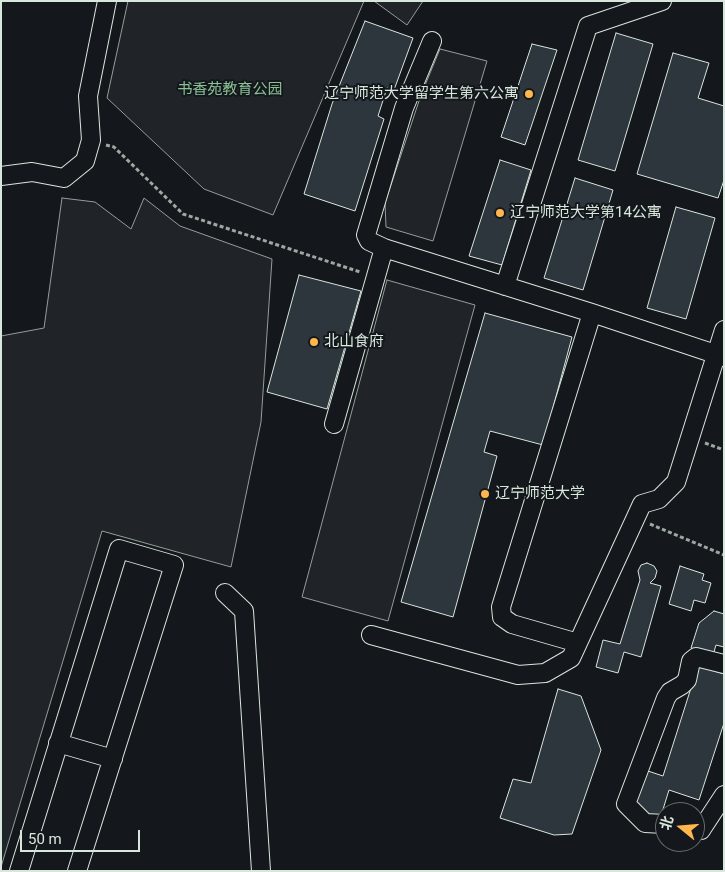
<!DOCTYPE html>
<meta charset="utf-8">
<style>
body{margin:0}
#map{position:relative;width:725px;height:872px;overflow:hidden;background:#14181c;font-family:Roboto,"Noto Sans SC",sans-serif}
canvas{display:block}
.frame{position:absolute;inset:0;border:2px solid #d8e6dc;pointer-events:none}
.north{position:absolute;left:655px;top:802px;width:50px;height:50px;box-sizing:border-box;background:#14181c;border:1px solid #626a69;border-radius:50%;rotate:287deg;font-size:14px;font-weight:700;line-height:20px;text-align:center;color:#d8e6dc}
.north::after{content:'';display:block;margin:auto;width:18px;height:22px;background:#ffb74d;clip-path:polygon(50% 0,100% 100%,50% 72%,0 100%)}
.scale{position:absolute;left:20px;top:830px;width:120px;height:22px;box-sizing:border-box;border:2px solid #d8e6dc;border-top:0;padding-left:6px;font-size:15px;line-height:18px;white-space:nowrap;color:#d8e6dc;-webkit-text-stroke:4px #14181c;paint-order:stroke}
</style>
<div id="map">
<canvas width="725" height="872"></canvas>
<div class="frame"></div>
<div class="north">北</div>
<div class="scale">50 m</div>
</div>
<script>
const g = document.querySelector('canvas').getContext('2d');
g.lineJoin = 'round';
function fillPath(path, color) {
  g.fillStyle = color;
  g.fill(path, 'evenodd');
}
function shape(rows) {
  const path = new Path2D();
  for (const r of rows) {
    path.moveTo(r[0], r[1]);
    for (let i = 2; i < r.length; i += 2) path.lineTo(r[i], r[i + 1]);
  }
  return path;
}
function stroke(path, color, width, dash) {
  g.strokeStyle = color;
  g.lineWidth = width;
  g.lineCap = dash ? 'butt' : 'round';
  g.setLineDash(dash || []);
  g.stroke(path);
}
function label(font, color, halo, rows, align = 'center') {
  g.font = font + ' Roboto,"Noto Sans SC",sans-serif';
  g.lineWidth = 4;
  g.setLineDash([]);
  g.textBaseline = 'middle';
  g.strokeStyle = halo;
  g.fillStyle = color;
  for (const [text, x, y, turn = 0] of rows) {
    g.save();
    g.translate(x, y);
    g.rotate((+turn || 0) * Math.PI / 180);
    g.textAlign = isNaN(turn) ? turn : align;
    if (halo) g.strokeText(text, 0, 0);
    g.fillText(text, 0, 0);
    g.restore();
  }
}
const green = shape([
 [128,1,364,1,273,215,204,189,107,98,128,1],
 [374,1,423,1,407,25,374,1],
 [440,49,487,61,433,241,386,227,385,203,421,95,440,49],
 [62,198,95,202,131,229,144,198,180,226,272,259,261,422,231,567,102,531,1,867,1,336,44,328,62,198],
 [387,280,475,305,388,621,302,597,387,280]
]);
fillPath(green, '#202428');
stroke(green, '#939e99', 1);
const building = shape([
 [365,21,413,38,394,90,387,88,378,116,384,119,355,211,304,194,332,104,365,21],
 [616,33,653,44,615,171,578,160,616,33],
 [532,44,557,50,525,145,501,137,532,44],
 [673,53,709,63,698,98,724,106,724,180,718,198,637,174,673,53],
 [500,160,531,170,502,265,469,256,500,160],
 [575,178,613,190,583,290,544,278,575,178],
 [676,207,715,218,686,319,647,308,676,207],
 [299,275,361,291,327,409,267,392,299,275],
 [485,313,572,337,543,445,490,431,484,452,497,456,453,617,401,602,485,313],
 [647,563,654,566,657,571,655,578,650,583,661,586,641,657,624,652,618,673,596,667,603,640,620,644,640,580,638,571,641,565,647,563],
 [680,566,704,574,702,580,711,583,705,603,694,600,691,611,669,604,680,566],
 [714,611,724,614,724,647,716,645,713,655,691,648,699,623,714,611],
 [698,666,724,674,724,723,699,800,669,790,660,819,630,809,642,769,663,776,698,666],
 [558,689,581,696,601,750,572,834,554,835,500,818,513,779,531,783,558,689]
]);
fillPath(building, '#2c363c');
stroke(building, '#d8e6dc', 1);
const minor = shape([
 [432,41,404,108,366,235,369,241,384,248,592,313,724,357],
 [1,176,32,172,64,178,85,161,91,140,88,96,107,1],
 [505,286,588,26,662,1],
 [334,424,384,248],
 [225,593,244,611,261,871],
 [371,635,518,675,545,673,571,658,642,504,659,499,676,482,724,330],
 [578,643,512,624,502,617,501,607,592,313],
 [58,743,113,759],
 [665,824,645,823,626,804,666,698,670,692,682,685,687,680,691,661,696,657,724,664],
 [695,830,701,830,724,795],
 [19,871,119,549,174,565,77,871]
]);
stroke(minor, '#d8e6dc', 20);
stroke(shape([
 [106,145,114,147,183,214,360,272],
 [705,443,724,450],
 [650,524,724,555]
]), '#9da8a2', 3, [4, 2.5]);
stroke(minor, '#14181c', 18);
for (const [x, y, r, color] of [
 [529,94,5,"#ffb74d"],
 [500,213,5,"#ffb74d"],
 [314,342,5,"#ffb74d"],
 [485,494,5,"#ffb74d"]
]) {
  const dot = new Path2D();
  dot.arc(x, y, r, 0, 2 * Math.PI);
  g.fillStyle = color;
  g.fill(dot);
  stroke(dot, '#14181c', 2);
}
label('15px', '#8ac095', '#14181c', [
 ["书香苑教育公园",230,90]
]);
label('15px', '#d8e6dc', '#14181c', [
 ["辽宁师范大学留学生第六公寓",519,94,"right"],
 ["辽宁师范大学第14公寓",510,213],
 ["北山食府",324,342],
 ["辽宁师范大学",495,494]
], 'left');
</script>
